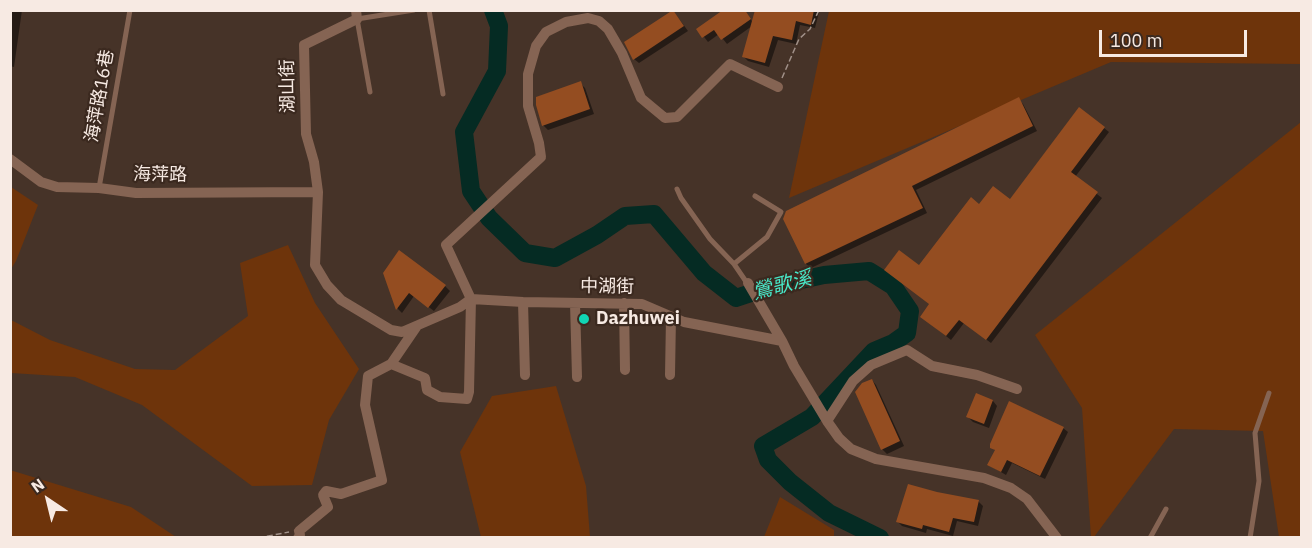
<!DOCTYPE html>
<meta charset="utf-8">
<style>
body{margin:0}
#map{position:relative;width:1312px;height:548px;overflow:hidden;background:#463328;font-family:"IBM Plex Sans",sans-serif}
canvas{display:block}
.frame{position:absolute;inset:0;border:12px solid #f7eae3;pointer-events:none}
.north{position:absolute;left:18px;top:470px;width:60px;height:60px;-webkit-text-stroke:4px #3b291f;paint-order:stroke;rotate:325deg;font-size:16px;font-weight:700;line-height:24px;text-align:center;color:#f7eae3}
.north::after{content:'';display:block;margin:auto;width:21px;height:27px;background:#f7eae3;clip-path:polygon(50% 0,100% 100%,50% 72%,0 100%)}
.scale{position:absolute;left:1099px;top:30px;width:148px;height:27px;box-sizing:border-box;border:3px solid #f7eae3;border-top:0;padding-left:8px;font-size:18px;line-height:21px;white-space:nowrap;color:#f7eae3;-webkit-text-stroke:4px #3b291f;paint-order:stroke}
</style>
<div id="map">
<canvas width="1312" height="548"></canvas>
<div class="frame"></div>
<div class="north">N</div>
<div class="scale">100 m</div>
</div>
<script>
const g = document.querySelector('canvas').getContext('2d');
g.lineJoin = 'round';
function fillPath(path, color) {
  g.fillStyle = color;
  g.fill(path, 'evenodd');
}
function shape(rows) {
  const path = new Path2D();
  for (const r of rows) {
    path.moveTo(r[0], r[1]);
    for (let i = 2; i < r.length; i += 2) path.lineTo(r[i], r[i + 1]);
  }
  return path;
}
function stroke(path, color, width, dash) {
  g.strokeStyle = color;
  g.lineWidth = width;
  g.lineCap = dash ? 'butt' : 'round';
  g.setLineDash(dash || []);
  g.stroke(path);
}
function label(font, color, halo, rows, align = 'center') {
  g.font = font + ' "IBM Plex Sans","Noto Sans TC",sans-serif';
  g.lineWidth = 4.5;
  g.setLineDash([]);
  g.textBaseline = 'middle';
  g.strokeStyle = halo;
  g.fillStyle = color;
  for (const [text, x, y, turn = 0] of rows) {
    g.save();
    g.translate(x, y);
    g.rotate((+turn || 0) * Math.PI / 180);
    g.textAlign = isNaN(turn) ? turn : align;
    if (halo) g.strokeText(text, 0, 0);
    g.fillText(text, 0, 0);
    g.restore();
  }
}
fillPath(shape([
 [829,11,1301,11,1301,64,1111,62,789,198],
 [1301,122,1301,537,1279,537,1263,431,1174,429,1094,537,1091,537,1082,408,1035,335],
 [11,187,38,205,16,261,11,269],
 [288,245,315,303,359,369,329,420,312,485,252,486,142,405,75,377,11,373,11,320,50,340,135,369,175,370,248,316,240,263],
 [556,386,586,486,590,537,481,537,460,452,492,396],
 [10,470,131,507,176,537,11,537],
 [780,497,834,530,834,537,764,537]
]), '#6e340b');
fillPath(shape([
 [10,10,22,10,14,67,10,66],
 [745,10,753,23,757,10,817,10,819,12,815,28,800,25,796,44,778,40,769,67,748,61,743,56,752,26,727,44,719,34,708,42,698,29],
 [674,12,688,31,639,63,634,59],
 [580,83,585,88,594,114,548,130,543,125],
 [1018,99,1023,104,1037,131,916,190,927,213,811,268,806,264,785,219],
 [1104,128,1109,132,1075,177,1102,198,991,343,964,323,951,340,927,321,931,305,919,267,980,206,1010,201],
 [384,273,445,286,450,291,434,311,414,296,402,313,398,309],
 [872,380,876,385,904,446,887,454,882,449],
 [977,395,993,401,997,406,989,428,973,422,968,417],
 [1063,428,1068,432,1045,479,1012,463,1006,475,989,465,996,451,992,447],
 [978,501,983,506,978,526,957,521,953,536,927,529,926,533,902,526,898,522]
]), '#0007');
stroke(shape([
 [493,10,499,26,497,71,464,132,471,191,489,218,525,253,555,258,597,235,625,216,654,214,704,273,736,298,769,287,824,275,869,271,893,286,910,311,907,333,893,343,874,351,812,417,763,446,768,460,790,482,829,513,880,538]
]), '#052b23', 18);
fillPath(shape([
 [673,10,684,26,633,60,624,42],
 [723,10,745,10,751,19,721,40,714,30,702,38,696,29],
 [755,10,814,10,811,25,796,21,792,40,773,36,765,63,742,57],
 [581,81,590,109,542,126,536,105,536,97],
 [1019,97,1033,126,912,186,923,208,805,264,783,219,786,211],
 [1079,107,1105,127,1071,172,1098,192,986,340,959,320,946,336,920,317,929,304,884,270,899,250,919,265,971,197,979,204,993,186,1010,199],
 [399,250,446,285,428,308,409,293,396,310,383,273],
 [872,379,900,441,881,450,855,392,862,383],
 [976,393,993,400,984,424,966,417],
 [1009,401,1064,427,1040,476,1007,460,1001,472,987,465,995,450,990,448,990,444],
 [908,484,937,492,979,500,974,522,953,518,949,532,923,525,922,529,896,522]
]), '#944d21');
stroke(shape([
 [782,78,799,39,810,29,819,10],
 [258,538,289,532]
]), '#a19189', 1.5, [6, 3]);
stroke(shape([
 [429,10,443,94],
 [370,92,357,19,414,10],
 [99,188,130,10],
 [677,189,681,198,710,239,734,264,767,237,781,212,755,196],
 [734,264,747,283],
 [1150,538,1166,509],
 [1250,538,1259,481,1255,433,1269,393]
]), '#856453', 5);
stroke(shape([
 [356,10,357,19,304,45,306,134,314,162,318,192,315,265,327,285,341,300,391,330,402,332,460,307,471,299,523,302,642,304,684,322,782,341,794,366,827,421,839,438,851,449,876,459,984,478,1011,488,1027,499,1057,538],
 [10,159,41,182,57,187,99,188,136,193,318,192],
 [748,283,782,341],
 [523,302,525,375],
 [575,303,577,377],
 [624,303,625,370],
 [391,364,425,378,427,390,440,397,467,399,469,392,471,299,446,245,541,157,539,143,528,106,528,74,536,46,546,32,566,22,588,18,599,21,608,29,622,53,641,98,665,118,677,117,730,64,778,87],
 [670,375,671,317],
 [827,421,853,381,871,365,907,350,932,366,977,375,1017,389],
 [298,538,300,535,299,531,328,507,323,495,326,491,341,494,382,480,365,405,368,376,391,364,417,326]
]), '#856453', 10);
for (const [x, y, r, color] of [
 [584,319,6,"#11d5b4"]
]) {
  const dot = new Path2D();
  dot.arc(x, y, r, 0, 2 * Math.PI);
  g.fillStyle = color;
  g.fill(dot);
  stroke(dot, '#3b291f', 2);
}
label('18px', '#f7eae3', '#3b291f', [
 ["湖山街",288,86,-91],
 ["海萍路16巷",100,96,-80],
 ["海萍路",160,175,1],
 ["中湖街",607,287,1]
]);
label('bold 18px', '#f7eae3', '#3b291f', [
 ["Dazhuwei",596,319]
], 'left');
label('italic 20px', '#48e9c9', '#3b291f', [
 ["鶯歌溪",782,286,-15]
]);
</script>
